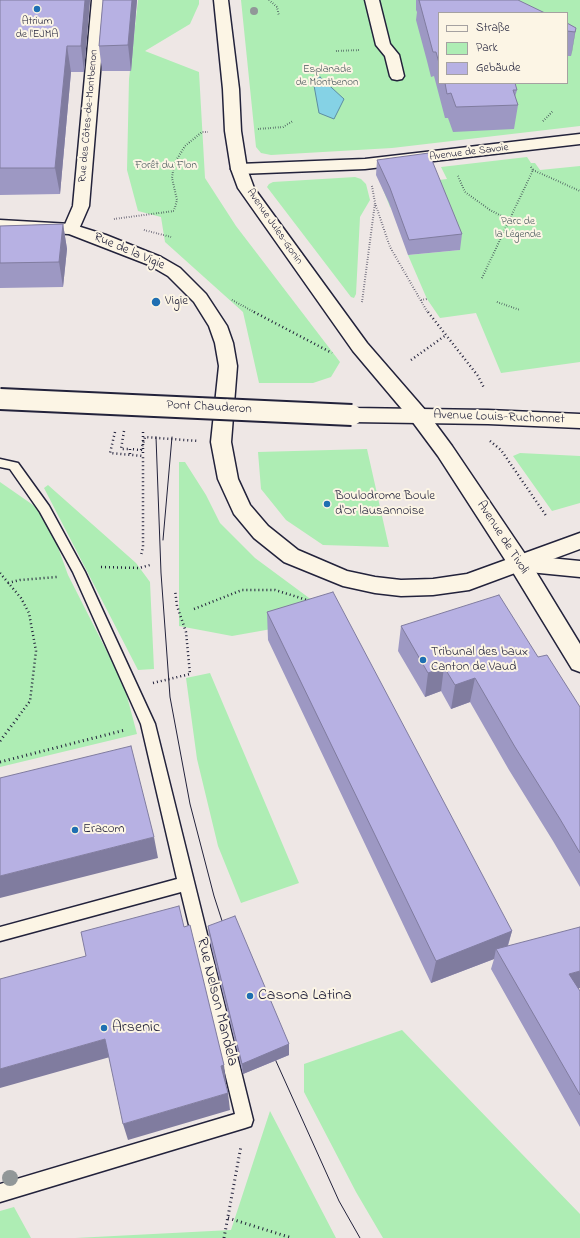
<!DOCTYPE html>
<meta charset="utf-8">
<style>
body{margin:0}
#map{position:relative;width:580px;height:1238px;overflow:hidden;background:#eee7e5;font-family:"Indie Flower",sans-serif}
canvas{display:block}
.legend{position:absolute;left:438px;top:12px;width:130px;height:72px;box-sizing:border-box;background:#fcf5e5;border:1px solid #a5a1a1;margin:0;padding:5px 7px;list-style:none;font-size:12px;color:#22223b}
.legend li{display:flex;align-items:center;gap:8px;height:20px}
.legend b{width:20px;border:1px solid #a5a1a1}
</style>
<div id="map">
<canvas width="580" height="1238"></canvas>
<ul class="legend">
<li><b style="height:5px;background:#fcf5e5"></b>Straße</li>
<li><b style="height:11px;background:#aeedb4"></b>Park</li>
<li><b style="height:11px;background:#b7b1e3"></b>Gebäude</li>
</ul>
</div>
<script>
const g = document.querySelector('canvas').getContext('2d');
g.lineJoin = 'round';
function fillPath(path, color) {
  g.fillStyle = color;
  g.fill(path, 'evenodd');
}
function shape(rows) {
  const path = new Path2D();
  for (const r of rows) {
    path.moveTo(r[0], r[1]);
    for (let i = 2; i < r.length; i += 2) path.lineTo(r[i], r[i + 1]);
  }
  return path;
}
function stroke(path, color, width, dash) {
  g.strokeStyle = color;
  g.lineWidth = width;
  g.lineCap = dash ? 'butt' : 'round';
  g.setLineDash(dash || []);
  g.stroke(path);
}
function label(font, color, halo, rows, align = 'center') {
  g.font = font + ' "Indie Flower",sans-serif';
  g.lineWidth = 4;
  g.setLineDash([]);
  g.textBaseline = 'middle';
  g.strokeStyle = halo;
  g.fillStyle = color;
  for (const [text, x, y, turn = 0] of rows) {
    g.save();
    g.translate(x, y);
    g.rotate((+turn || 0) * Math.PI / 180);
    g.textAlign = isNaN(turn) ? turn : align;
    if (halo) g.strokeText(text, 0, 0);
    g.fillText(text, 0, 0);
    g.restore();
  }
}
fillPath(shape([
 [138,0,199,0,199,4,190,24,145,51,199,72,205,178,236,226,340,362,331,377,313,383,259,383,243,312,165,242,161,217,138,211,127,170,129,79],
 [241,0,580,0,580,126,392,148,271,155,261,153,256,147],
 [439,13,567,13,567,83,439,83],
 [527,157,531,163,535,163,540,170,580,166,580,362,501,373,476,313,440,318,427,299,408,255,460,250,390,207,382,187,447,179,441,167],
 [355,177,361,179,366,184,370,200,360,217,356,294,354,298,351,297,267,187,269,184,273,182],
 [367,449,389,547,323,545,286,520,261,489,258,452],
 [520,453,580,456,580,503,552,511,513,456],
 [179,462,185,462,206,495,220,523,255,558,324,609,328,619,232,636,179,626],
 [0,482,46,514,68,575,124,685,137,734,0,767],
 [48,485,136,563,150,582,154,669,138,670,44,488],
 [210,673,299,883,241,903,218,846,197,759,186,678],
 [402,1030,580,1214,580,1238,383,1238,356,1192,304,1092,304,1064],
 [270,1111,336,1238,75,1238,231,1230],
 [14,1207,31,1238,0,1238,0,1211]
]), '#aeedb4');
const water = shape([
 [320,77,344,99,334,119,319,113,313,80,320,77]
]);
fillPath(water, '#85d2e5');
stroke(water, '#5d8ca1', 1);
const lane = shape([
 [0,459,18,463,49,506,85,572,155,724,253,1120,251,1126,245,1128,0,1202,0,1184,235,1114,181,892,0,941,0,927,177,879,141,724,73,572,40,512,10,469,0,467,0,459]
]);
const street = shape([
 [92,0,106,0,89,206,79,229,77,233,71,234,65,233,63,229,73,206,92,0],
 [365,0,379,0,390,44,399,55,404,76,402,79,397,80,392,79,390,76,385,56,376,45,365,0],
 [519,555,580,561,580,577,519,571,511,569,508,563,511,557,519,555]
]);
const secondary = shape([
 [580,134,580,144,365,169,239,174,233,172,231,169,233,166,239,164,365,159,580,134],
 [0,220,71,224,106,235,161,257,180,268,206,294,227,326,233,343,237,366,231,442,238,479,250,505,268,526,298,550,347,571,375,577,401,580,433,579,467,574,580,533,580,549,469,590,433,595,401,596,375,593,343,586,284,562,254,538,234,514,218,479,211,442,219,366,215,343,209,326,194,302,168,276,149,265,69,234,0,230,0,220],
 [352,408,488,410,580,414,580,428,488,424,352,422,345,420,342,415,345,410,352,408]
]);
const primary = shape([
 [214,0,228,0,239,89,241,131,247,169,254,188,367,343,426,411,452,446,527,557,580,644,580,672,572,669,511,569,438,456,412,421,353,351,238,188,231,169,225,131,223,89,214,0]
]);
stroke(lane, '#22223b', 3);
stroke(street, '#22223b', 3);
stroke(secondary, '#22223b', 3);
stroke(primary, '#22223b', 3);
stroke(shape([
 [269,0,277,7,279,16],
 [336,51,360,50],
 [543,121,553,111],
 [258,129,283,127,293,121],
 [533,170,580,191],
 [458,176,465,192,490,210,509,220],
 [372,186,375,203,390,247,428,313],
 [114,219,174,211,177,200,172,178,174,164,185,146,202,132,208,132],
 [144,230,171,237],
 [482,278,533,170,531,167],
 [232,300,256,313],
 [421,300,427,299],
 [362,302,375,203],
 [497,302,520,310]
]), '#22223b', 2, [0.5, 2]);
stroke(shape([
 [254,312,332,353],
 [428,312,478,376,484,388],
 [411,360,446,335],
 [124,431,121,449,130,449],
 [115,432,110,453,143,456,143,547,141,556],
 [143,432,143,456],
 [490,441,501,450,547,517],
 [101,567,139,568,150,565],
 [0,573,21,598,29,613,36,651,30,701,18,717],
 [8,583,20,580,57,577],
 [194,609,242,590,275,590,310,601],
 [153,683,190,674,186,632,177,606,175,590]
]), '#22223b', 2.5, [1, 3]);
stroke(shape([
 [0,741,19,716],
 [0,762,125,730],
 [228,1218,292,1238],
 [224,1238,241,1146]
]), '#22223b', 3, [1, 3.5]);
fillPath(lane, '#fcf5e5');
fillPath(street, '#fcf5e5');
fillPath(secondary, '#fcf5e5');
fillPath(primary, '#fcf5e5');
stroke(shape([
 [156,437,161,573,170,697,190,804,214,896,225,930],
 [163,540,172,437],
 [271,1050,339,1201,360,1238]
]), '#22223b', 1);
const secondaryBridge = shape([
 [0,399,352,415]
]);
stroke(secondaryBridge, '#22223b', 24, []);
stroke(shape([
 [130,454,130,449,141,450,145,437,198,441]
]), '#22223b', 2.5, [1, 3]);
stroke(secondaryBridge, '#fcf5e5', 20);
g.fillStyle = '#919798';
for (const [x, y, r] of [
 [254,11,4],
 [10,1178,8]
]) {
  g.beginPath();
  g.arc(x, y, r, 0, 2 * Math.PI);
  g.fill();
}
fillPath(shape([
 [0,0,90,0,84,72,71,72,60,194,0,195],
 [103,0,137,0,131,71,102,71,99,46],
 [416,0,518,0,439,13,439,83,515,83,517,90,515,97,518,105,514,129,453,132,448,118,445,118,434,76,431,77,427,61,416,20,417,12,416,10],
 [567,23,576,28,571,56,567,56],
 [377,160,462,234,460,250,408,255,389,203,376,175],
 [63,224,67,249,63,287,0,288,0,226],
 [267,612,512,931,508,946,578,989,580,991,580,1127,491,969,494,959,431,983,268,640],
 [401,626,538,657,580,707,580,887,553,841,509,770,470,702,451,709,441,691,425,697,398,651],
 [208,926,289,1044,289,1055,243,1074,209,938]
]), '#9d98c3');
fillPath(shape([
 [85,0,90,0,84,72,81,46],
 [132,0,137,0,131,71,128,45],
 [576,28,572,52,571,56,575,32],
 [67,46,71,72,60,194,55,168],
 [63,224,67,249,63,287,59,262],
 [444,667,441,691,425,697,428,673],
 [475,678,470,702,451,709,455,685],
 [154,837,158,858,0,898,0,876],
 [512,931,505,954,496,949,494,959,431,983,436,961],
 [580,971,580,988,561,993,569,974],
 [105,1039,110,1057,0,1088,0,1069],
 [289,1044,289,1055,243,1074,242,1064],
 [224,1065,226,1082,223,1083,221,1066],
 [228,1093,230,1110,128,1140,123,1124]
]), '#807c9f');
const building = shape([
 [0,0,85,0,81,46,67,46,55,168,0,168,0,0],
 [103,0,132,0,128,45,99,46,103,0],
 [419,0,518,0,545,13,439,13,439,63,436,52,433,52,419,0],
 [567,23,576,28,575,32,567,31,567,23],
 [445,83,515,83,517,90,513,90,518,105,456,107,451,93,447,94,445,83],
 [429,153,462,234,409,240,390,188,377,160,429,153],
 [63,224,59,262,0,263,0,226,63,224],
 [333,592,512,931,436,961,267,612,333,592],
 [499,595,538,657,547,655,580,707,580,853,560,819,515,747,475,678,455,685,444,667,428,673,401,626,499,595],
 [131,746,154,837,0,876,0,778,131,746],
 [179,906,184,927,190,925,224,1065,221,1066,228,1093,123,1124,105,1039,0,1069,0,979,86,956,81,932,179,906],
 [235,916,289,1044,242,1064,208,926,235,916],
 [580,927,580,971,569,974,580,991,580,1095,496,949,580,927]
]);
fillPath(building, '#b7b1e3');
stroke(building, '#807c9f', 1);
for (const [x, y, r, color] of [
 [37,9,4,"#1f6fb2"],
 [156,302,5,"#1f6fb2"],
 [327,504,4,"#1f6fb2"],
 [423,660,4,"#1f6fb2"],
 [75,830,4,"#1f6fb2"],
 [250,996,4,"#1f6fb2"],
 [104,1028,4,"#1f6fb2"]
]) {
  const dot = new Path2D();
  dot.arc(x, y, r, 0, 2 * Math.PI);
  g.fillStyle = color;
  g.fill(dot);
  stroke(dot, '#fcf5e5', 1.5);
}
label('11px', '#22223b', '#fcf5e5', [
 ["Atrium",37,22],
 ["de l'EJMA",37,35]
]);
label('11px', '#455559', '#fcf5e5', [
 ["Esplanade",327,70],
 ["de Montbenon",327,83],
 ["Forêt du Flon",166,166],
 ["Parc de",518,222],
 ["la Légende",518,235]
]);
label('11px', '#22223b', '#fcf5e5', [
 ["Rue des Côtes-de-Montbenon",89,116,-85],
 ["Avenue de Savoie",469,153,-7],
 ["Avenue Jules-Gonin",274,227,55]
]);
label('13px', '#22223b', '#fcf5e5', [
 ["Rue de la Vigie",129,252,23],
 ["Pont Chauderon",209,408,3],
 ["Avenue Louis-Ruchonnet",499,418,2],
 ["Avenue de Tivoli",502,538,57]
]);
label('13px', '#22223b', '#fcf5e5', [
 ["Vigie",165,302],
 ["Boulodrome Boule",335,497],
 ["d'Or lausannoise",335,512],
 ["Tribunal des baux",431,653],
 ["Canton de Vaud",431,668],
 ["Eracom",83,830]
], 'left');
label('16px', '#22223b', '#fcf5e5', [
 ["Casona Latina",258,996],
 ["Arsenic",112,1028]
], 'left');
label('16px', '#22223b', '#fcf5e5', [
 ["Rue Nelson Mandela",216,1002,76]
]);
</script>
